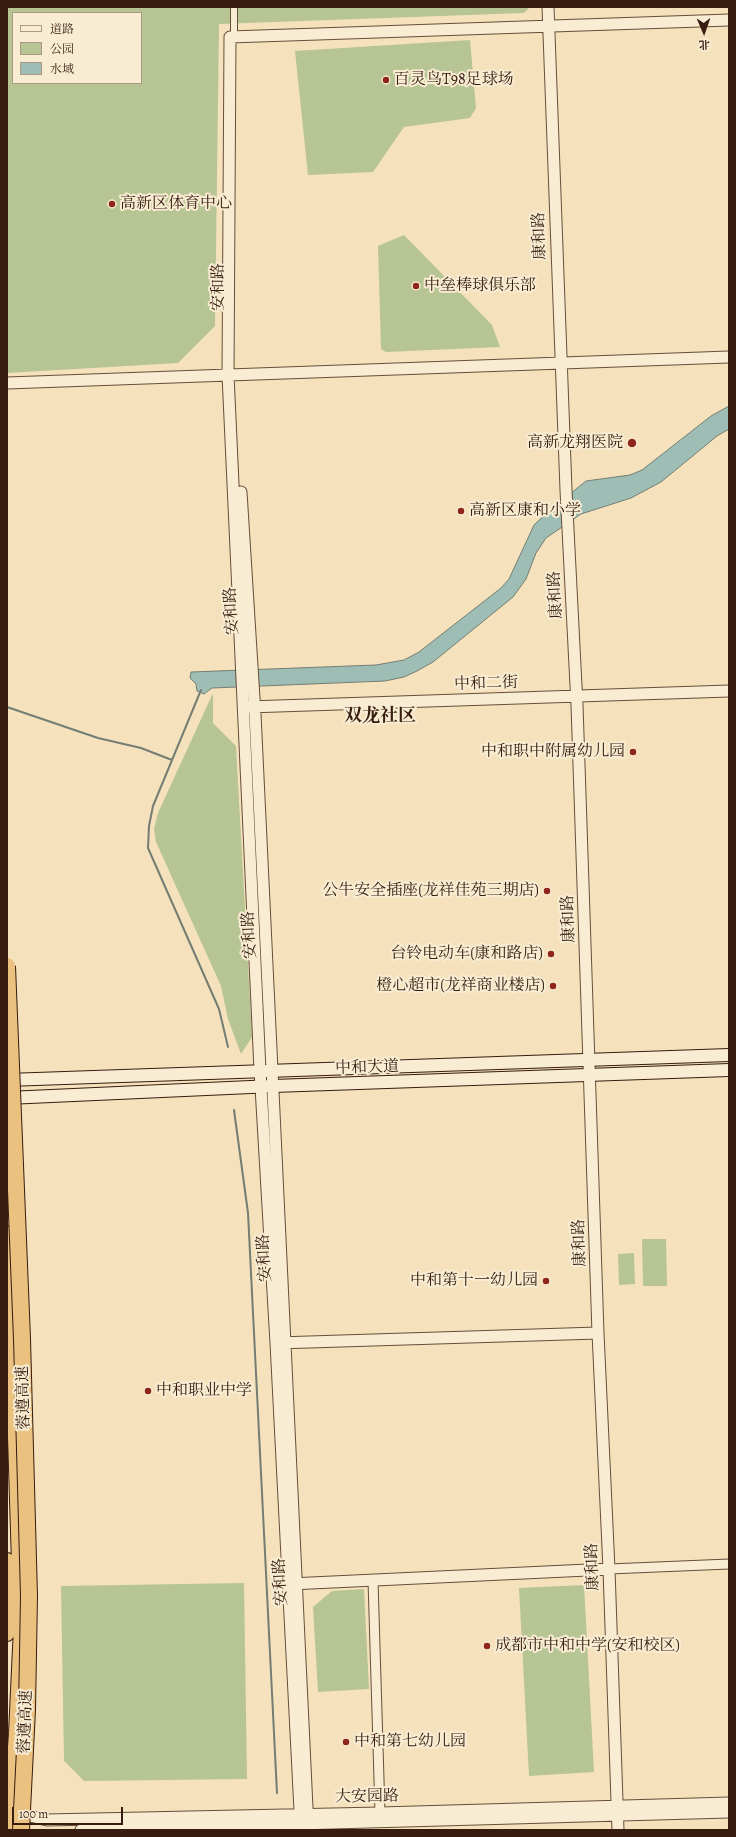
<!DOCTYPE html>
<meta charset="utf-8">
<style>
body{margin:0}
#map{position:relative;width:736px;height:1837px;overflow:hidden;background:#f5e2bc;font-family:Alegreya,"Noto Serif SC",serif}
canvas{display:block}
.frame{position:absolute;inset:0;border:8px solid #371c0f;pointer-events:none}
.legend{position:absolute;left:12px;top:12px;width:130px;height:72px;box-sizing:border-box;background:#f8ecd3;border:1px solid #ab9985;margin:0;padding:5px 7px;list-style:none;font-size:12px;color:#371c0f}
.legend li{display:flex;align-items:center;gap:8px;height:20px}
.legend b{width:20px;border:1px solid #ab9985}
.north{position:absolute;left:684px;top:12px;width:40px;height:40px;-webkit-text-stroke:3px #f8ecd3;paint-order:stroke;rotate:178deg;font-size:11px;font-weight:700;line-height:16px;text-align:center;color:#371c0f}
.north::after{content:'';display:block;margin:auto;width:14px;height:18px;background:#371c0f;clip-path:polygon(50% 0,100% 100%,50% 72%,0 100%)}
.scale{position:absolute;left:12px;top:1807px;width:111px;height:18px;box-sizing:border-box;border:2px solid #371c0f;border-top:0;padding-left:5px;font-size:12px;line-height:14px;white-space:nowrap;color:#371c0f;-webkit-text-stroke:3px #f8ecd3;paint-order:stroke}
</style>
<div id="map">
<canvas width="736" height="1837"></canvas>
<div class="frame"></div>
<ul class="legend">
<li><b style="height:5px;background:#f8ecd3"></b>道路</li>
<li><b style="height:11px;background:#b7c494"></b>公园</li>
<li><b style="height:11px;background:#9dbdb5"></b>水域</li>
</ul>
<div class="north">北</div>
<div class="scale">100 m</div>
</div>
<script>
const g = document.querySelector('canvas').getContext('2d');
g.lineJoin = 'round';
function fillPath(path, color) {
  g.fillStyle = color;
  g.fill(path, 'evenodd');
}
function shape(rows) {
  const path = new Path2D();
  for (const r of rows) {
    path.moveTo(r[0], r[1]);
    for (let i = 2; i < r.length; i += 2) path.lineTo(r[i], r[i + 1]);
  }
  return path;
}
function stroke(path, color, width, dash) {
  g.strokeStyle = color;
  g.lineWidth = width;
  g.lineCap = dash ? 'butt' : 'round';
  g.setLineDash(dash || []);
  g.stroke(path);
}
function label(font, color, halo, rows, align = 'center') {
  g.font = font + ' Alegreya,"Noto Serif SC",serif';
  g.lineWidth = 4;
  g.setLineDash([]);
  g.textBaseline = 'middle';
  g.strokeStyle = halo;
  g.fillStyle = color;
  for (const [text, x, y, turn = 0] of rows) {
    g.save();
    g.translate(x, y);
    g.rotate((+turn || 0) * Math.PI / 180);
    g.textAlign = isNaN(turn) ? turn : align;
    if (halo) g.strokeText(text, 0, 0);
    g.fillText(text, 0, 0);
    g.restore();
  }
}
fillPath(shape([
 [7,7,530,7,524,13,219,24,215,326,178,363,7,373],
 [13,13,141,13,141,83,13,83],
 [470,40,476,108,470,118,404,127,373,172,308,175,295,51],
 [404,235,492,325,500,347,386,352,381,349,378,246],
 [213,693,213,723,236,746,252,1037,241,1054,228,1019,221,986,156,842,154,829,158,813],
 [642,1239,666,1239,667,1286,643,1286],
 [634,1253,635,1284,619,1285,618,1254],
 [244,1583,247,1779,84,1781,64,1761,61,1586],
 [584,1585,594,1772,529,1776,519,1588],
 [364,1589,369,1689,318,1692,313,1607,332,1591]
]), '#b7c494');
const water = shape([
 [729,406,729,429,717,436,661,482,631,498,581,514,546,538,536,553,526,579,513,597,433,662,417,671,404,677,385,681,212,688,204,694,197,691,196,684,190,678,191,672,376,665,404,660,419,652,501,588,509,579,534,525,549,511,586,481,630,475,642,470,711,416,729,406]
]);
fillPath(water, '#9dbdb5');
stroke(water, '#747d73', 1);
stroke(shape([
 [201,690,153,806,149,826,148,848,219,1009,228,1047],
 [7,707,98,738,141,748,172,760],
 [234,1110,248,1213,277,1793]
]), '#747d73', 2);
const pedestrian = shape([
 [234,7,234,37]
]);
const minor = shape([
 [609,1569,729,1564],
 [373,1580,380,1813]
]);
const tertiary = shape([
 [548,7,566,490,577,705,598,1333,609,1569,618,1830],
 [7,383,729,357],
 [241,492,255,714,272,1070,308,1829],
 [248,707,729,691],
 [277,1343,598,1333],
 [290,1584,609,1569],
 [17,1813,47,1820,380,1813,729,1803],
 [81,1830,729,1812],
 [301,1830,276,1343,260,1070,228,375,230,37,729,20]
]);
const secondary = shape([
 [7,1080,729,1055],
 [7,1098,273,1086,729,1070]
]);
const trunk = shape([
 [7,1233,12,1341,21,1627,16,1733,9,1830],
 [7,1560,7,1634]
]);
stroke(pedestrian, '#664e3a', 8);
stroke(minor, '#664e3a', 11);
stroke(tertiary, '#664e3a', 13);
stroke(secondary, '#371c0f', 14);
stroke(trunk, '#371c0f', 16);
stroke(pedestrian, '#f8ecd3', 6);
stroke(minor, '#f8ecd3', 9);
stroke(tertiary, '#f8ecd3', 11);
stroke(secondary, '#f8ecd3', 12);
stroke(trunk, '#eac17e', 14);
const motorwayBridge = shape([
 [7,966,22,1339,29,1596,27,1710,21,1830]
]);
stroke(motorwayBridge, '#371c0f', 18, []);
stroke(motorwayBridge, '#eac17e', 16);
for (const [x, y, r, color] of [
 [386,80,4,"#8f2418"],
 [112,204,4,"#8f2418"],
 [416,286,4,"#8f2418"],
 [632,443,5,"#8f2418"],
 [461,511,4,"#8f2418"],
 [633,752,4,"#8f2418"],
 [547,891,4,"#8f2418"],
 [551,954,4,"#8f2418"],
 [553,986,4,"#8f2418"],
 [546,1281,4,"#8f2418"],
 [148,1391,4,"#8f2418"],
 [487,1646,4,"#8f2418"],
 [346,1742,4,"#8f2418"]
]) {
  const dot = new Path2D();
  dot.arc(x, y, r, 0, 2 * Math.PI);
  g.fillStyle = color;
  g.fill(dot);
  stroke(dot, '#f8ecd3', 1.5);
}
label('16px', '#371c0f', '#f8ecd3', [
 ["百灵鸟T98足球场",394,80],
 ["高新区体育中心",120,204],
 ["中垒棒球俱乐部",424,286],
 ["高新龙翔医院",623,443,"right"],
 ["高新区康和小学",469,511],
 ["中和职中附属幼儿园",625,752,"right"],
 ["公牛安全插座(龙祥佳苑三期店)",539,891,"right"],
 ["台铃电动车(康和路店)",543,954,"right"],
 ["橙心超市(龙祥商业楼店)",545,986,"right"],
 ["中和第十一幼儿园",538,1281,"right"],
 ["中和职业中学",156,1391],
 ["成都市中和中学(安和校区)",495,1646],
 ["中和第七幼儿园",354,1742]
], 'left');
label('16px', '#371c0f', '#f8ecd3', [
 ["康和路",540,236,-92],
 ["安和路",219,287,-90],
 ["康和路",556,595,-93],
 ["安和路",232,611,-93],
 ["中和二街",486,684,-2],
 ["康和路",569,919,-92],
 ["安和路",250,935,-93],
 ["中和大道",367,1068,-2],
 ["康和路",580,1243,-92],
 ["安和路",265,1258,-93],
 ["蓉遵高速",24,1398,-92],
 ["康和路",593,1567,-92],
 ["安和路",281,1582,-93],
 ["蓉遵高速",26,1722,-88],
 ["大安园路",367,1797,-1]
]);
label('bold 18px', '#371c0f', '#f8ecd3', [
 ["双龙社区",380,717]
]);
</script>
